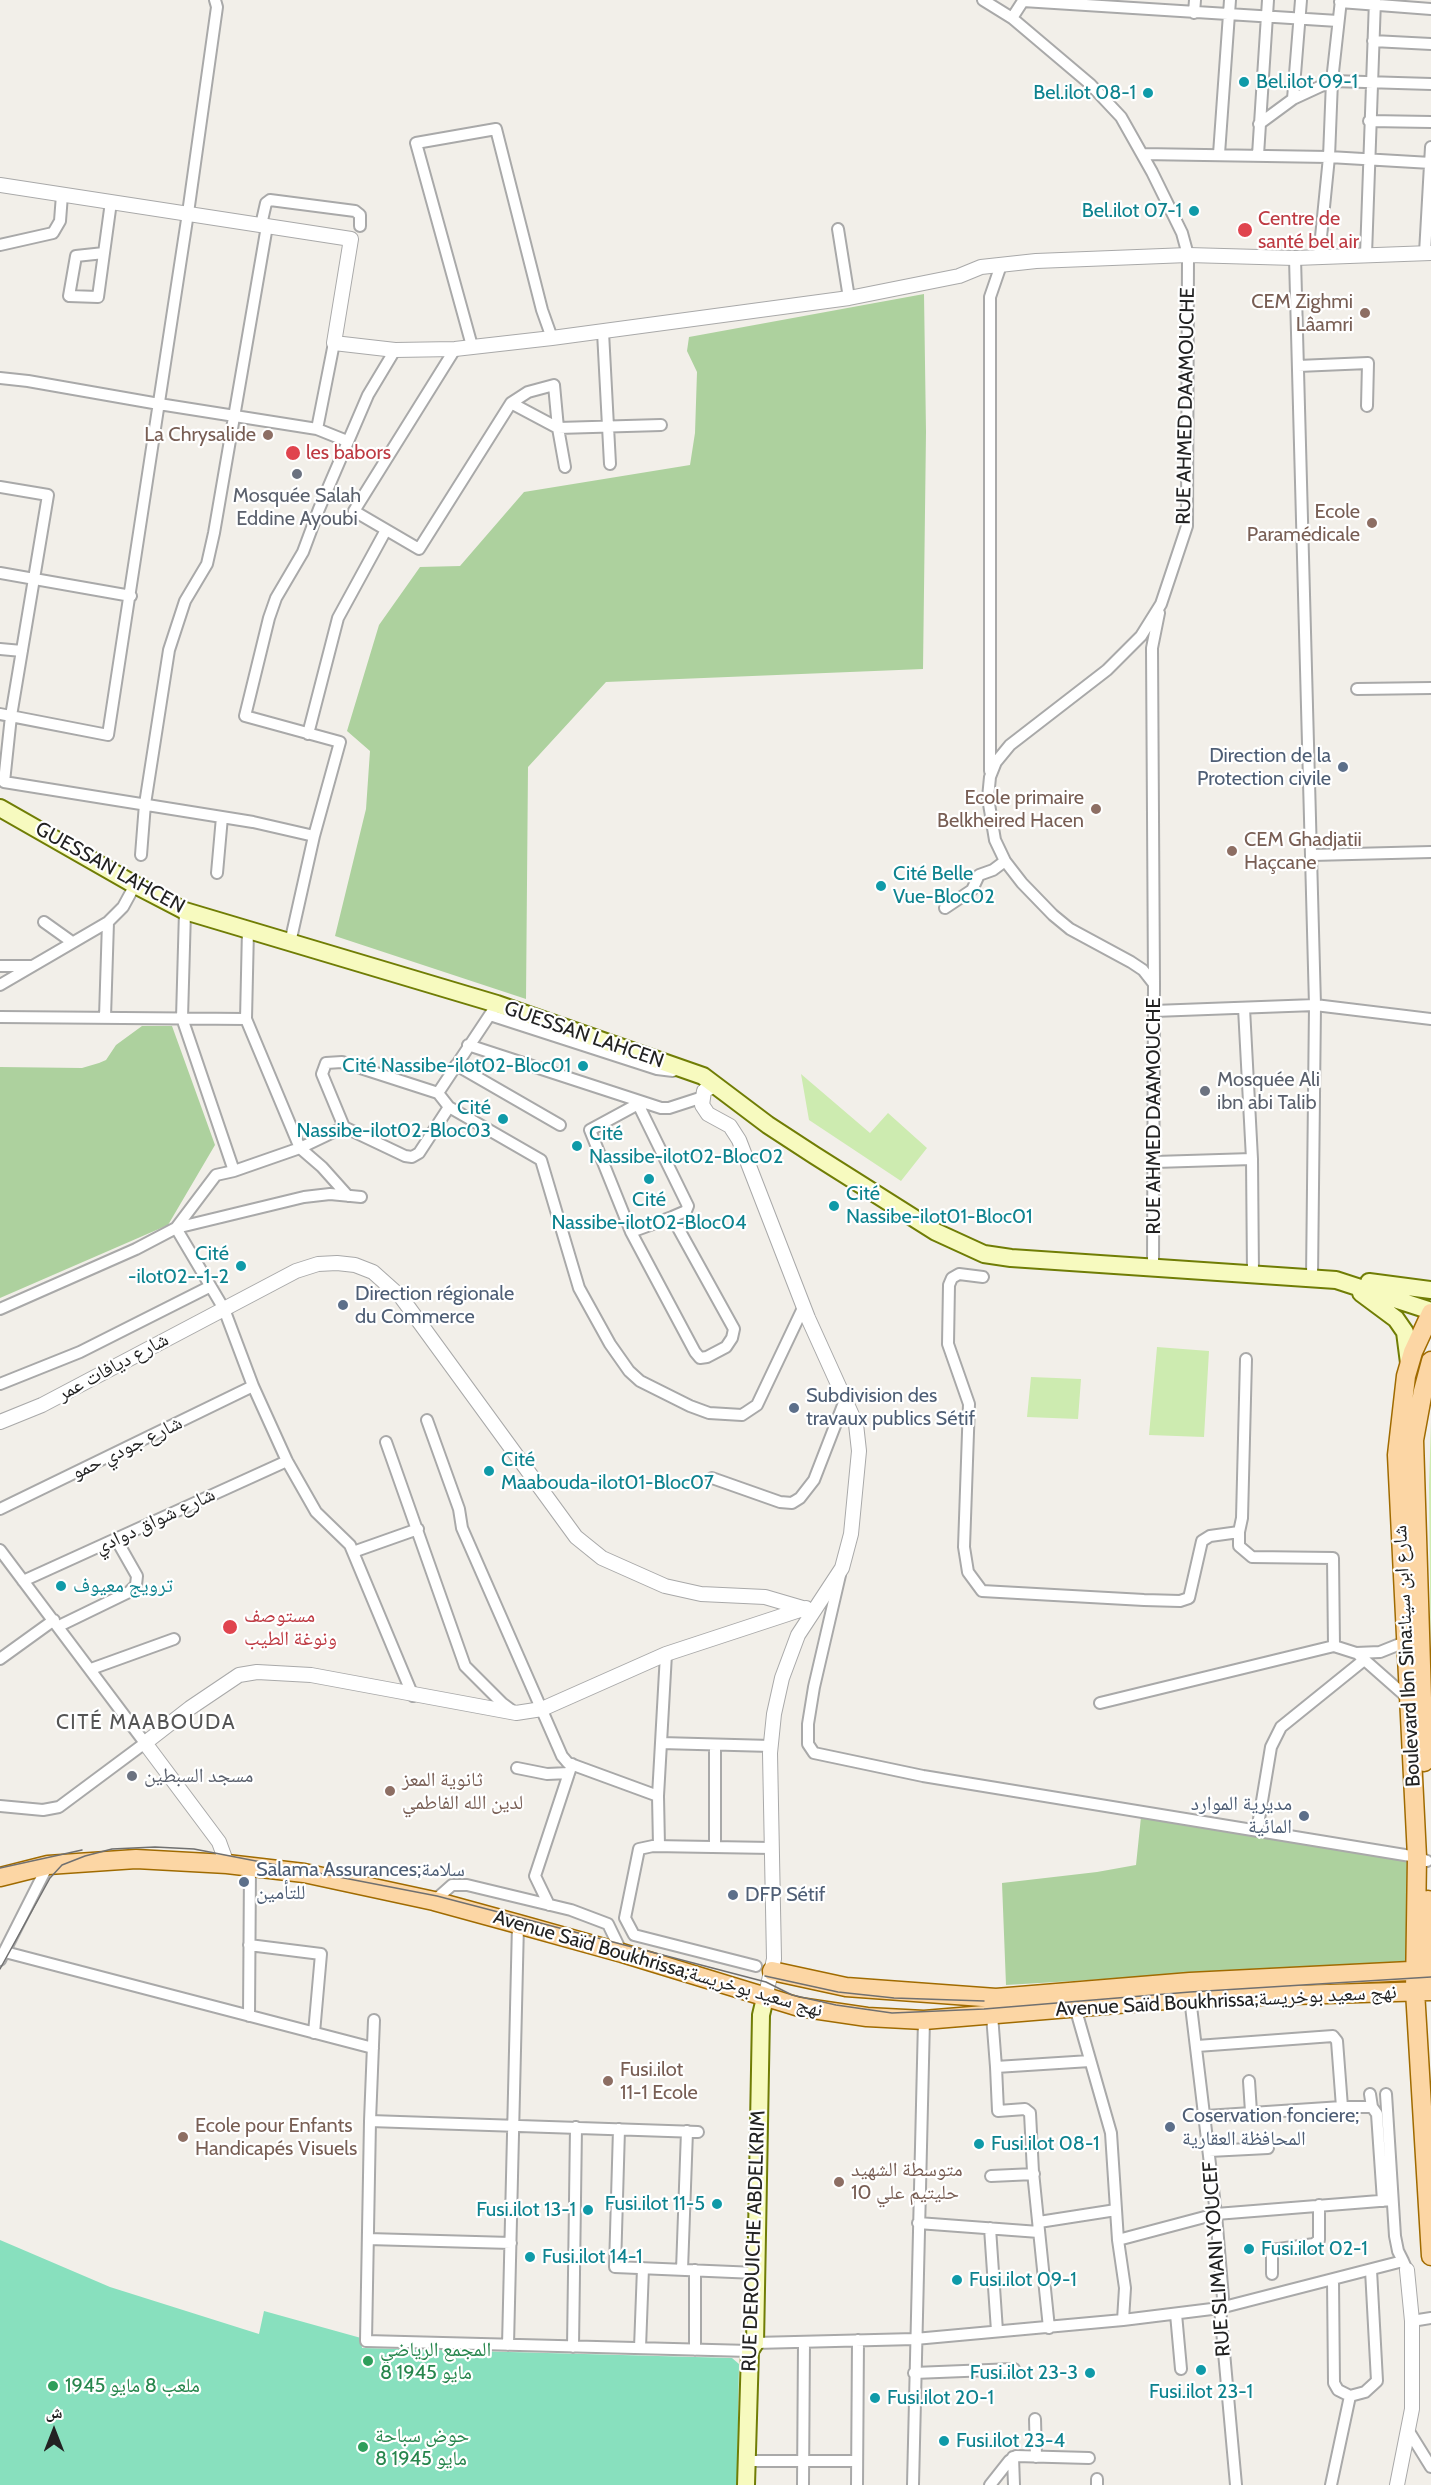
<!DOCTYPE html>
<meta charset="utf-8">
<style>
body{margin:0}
#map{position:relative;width:1431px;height:2485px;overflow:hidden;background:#f2efe9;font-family:Cabin,"Noto Naskh Arabic",sans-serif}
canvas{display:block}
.north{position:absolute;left:24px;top:2401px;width:60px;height:60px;-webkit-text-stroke:4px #fff;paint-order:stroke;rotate:0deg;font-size:16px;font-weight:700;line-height:24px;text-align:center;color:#222}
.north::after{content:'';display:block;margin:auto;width:21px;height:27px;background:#222;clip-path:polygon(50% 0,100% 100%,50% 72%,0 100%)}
</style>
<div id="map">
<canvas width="1431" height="2485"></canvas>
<div class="north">ش</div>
</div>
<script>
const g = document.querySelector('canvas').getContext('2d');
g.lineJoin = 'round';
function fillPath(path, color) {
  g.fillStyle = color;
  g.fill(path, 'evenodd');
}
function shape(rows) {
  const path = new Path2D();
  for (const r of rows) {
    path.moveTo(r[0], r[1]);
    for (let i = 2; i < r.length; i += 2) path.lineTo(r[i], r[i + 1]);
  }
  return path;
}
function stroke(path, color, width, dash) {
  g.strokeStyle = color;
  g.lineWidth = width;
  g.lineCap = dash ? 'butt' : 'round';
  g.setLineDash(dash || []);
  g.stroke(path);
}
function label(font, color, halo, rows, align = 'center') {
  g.font = font + ' Cabin,"Noto Naskh Arabic",sans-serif';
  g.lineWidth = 4.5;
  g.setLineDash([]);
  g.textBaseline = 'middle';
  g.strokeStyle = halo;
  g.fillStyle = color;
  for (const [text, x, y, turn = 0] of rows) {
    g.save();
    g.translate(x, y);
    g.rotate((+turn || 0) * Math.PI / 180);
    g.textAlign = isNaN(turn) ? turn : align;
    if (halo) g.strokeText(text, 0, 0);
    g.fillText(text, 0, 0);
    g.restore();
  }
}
fillPath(shape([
 [801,1074,870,1133,888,1113,927,1148,901,1181,809,1120],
 [1157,1347,1209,1351,1204,1437,1149,1435],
 [1031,1377,1081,1379,1078,1419,1027,1417],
 [1431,1422,1431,1684,1429,1485]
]), '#cdebb0');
fillPath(shape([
 [924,294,926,432,923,669,606,682,528,767,526,999,335,936,366,809,370,751,347,731,379,625,420,567,460,566,524,492,690,465,695,433,697,372,687,351,689,337],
 [142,1026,172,1026,215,1145,168,1225,0,1298,0,1067,82,1068,99,1063,106,1060,116,1045],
 [1141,1817,1410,1862,1411,1961,1006,1985,1002,1883,1097,1872,1136,1865]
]), '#add19e');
fillPath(shape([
 [0,2240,110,2287,259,2334,264,2311,361,2338,362,2348,732,2358,739,2364,737,2485,0,2485]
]), '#88e0be');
const minor = shape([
 [983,0,1012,18,1090,84,1121,117,1152,172,1182,233,1188,255,1187,526,1161,604,1141,636,1107,670,1010,745,996,762,990,777,988,798,995,840,1005,861,1022,883,1053,915,1070,929,1131,962,1143,970,1154,984,1153,1268],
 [1340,2,1431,9],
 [1194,13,1195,0],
 [1012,18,1023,1,1338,21],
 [1373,41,1431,44],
 [1293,99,1301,0],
 [1369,121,1431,122],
 [1259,124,1293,99,1332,81,1431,84],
 [1142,154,1329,157,1431,163],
 [1219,154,1230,0],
 [1258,155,1268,0],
 [261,225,266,203,270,200,355,211,360,215,360,226],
 [838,229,849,298],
 [0,245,53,233,60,221,62,195],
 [104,253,76,256,69,296,98,297,104,253,111,202],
 [1425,253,1431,147],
 [1366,255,1375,0],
 [1319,257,1329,157,1332,81,1341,0],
 [1295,258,1315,1005,1312,1278],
 [603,332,610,464],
 [472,346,416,143,496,129,542,310,552,338],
 [455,349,354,511,419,549,511,403,528,392,554,385,558,428,565,467],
 [1298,366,1368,363,1367,406],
 [0,378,28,381,159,404,317,429,347,441],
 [511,403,558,428,661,425],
 [317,429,334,343],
 [0,487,48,495,11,716,4,782,253,822,314,836],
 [0,573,131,596],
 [0,649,22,651],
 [1357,689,1431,688],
 [0,714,108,735,188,213,217,7,215,0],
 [308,734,338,618,386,530],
 [990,771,990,297,1001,265],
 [141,855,145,804,169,650,185,601,207,564,214,533,267,226],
 [1312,855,1431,852],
 [217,873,222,817],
 [945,908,972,890,979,875,993,870,1005,861],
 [44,922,72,942],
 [290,943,314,836,340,742,245,716,269,618,276,598,303,552,319,509,368,395,395,350],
 [0,966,32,966],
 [1154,984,1152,648,1159,613],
 [0,985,108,922,123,907,135,885],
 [1244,1008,1252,1159,1253,1274],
 [1154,1011,1315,1005,1431,1019],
 [490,1015,657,1069,673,1071],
 [0,1017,246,1019],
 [105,1017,108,922],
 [468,1045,661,1108,669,1108,703,1097],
 [456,1065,560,1125],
 [438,1093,493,1010],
 [449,1107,419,1153,412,1157,405,1156,344,1127,322,1074,326,1063,342,1062,438,1093,449,1107,541,1160,579,1288,610,1344,629,1371,640,1381,690,1406,709,1413,742,1415,757,1405,804,1306],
 [344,1127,300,1148,322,1167,348,1196],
 [1155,1162,1252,1159],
 [234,1171,300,1148,246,1019,248,929],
 [361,1197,330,1194,304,1197,176,1228,224,1309,253,1386,287,1461,316,1512,350,1545,413,1696],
 [631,1232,672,1217,686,1211,688,1206,638,1104,590,1130,631,1232,695,1352,700,1358,707,1357,726,1347,732,1338,734,1329,672,1217],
 [983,1277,959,1274,952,1278,949,1285,948,1344,969,1404,964,1547,968,1572,982,1591,1144,1600,1180,1601,1189,1598,1202,1541,1210,1536,1239,1532,1239,1546,1252,1557,1333,1558,1334,1646,1356,1653,1380,1652,1405,1642],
 [0,1309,136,1249,176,1228,216,1175,234,1171,182,1018,185,911],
 [0,1384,80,1352,209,1287],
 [427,1420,459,1509,462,1528,562,1756,568,1763,658,1796,666,1654],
 [386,1442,465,1666,502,1703,514,1712],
 [712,1478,780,1502,792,1503,800,1498,814,1480,845,1400],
 [0,1509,253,1386],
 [1239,1532,1242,1518,1246,1359],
 [0,1550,145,1743,59,1807,43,1810,0,1806],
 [353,1552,418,1529],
 [840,1575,814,1687,808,1724,808,1744,814,1753,923,1776,1417,1857,1427,1861],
 [23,1581,287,1461],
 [59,1626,129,1592,136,1585,137,1576,116,1539],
 [1359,1655,1410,1700],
 [0,1659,54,1620],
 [91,1669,174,1639],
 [1100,1703,1334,1646],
 [661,1743,771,1746],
 [517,1768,547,1774,569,1773],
 [658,1796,659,1846],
 [1257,1831,1271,1747,1281,1727,1364,1660],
 [715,1847,715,1745],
 [434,1901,452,1885,467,1885,571,1910,608,1924,622,1953],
 [549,1905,535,1876,572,1764],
 [249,1945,321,1954,314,2033],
 [5,1952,373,2048],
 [0,1960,48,1865],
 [756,1966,634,1935,625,1918,639,1849,653,1846,772,1848],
 [1190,1998,1216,2214,1223,2298,1220,2308,1236,2485],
 [1075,2007,1111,2133,1118,2240,1125,2288,1123,2320],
 [992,2015,996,2067],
 [249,2016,250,1867],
 [374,2020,370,2121,366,2341,750,2351],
 [1197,2046,1333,2036,1337,2041,1342,2107,1372,2107,1370,2094],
 [1249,2081,1251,2112],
 [1386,2094,1395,2236,1398,2251,1403,2261],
 [1372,2107,1377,2114,1383,2201],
 [1206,2116,1342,2107],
 [370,2121,698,2132],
 [619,2129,615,2267,756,2273],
 [1209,2151,1268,2148],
 [991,2176,1034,2174],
 [1039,2222,1116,2210],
 [918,2223,1039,2232],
 [990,2228,997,2331],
 [368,2239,511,2243],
 [1118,2240,1216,2214,1392,2200],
 [682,2270,687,2131],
 [1272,2274,1272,2250,1314,2244,1319,2240,1319,2205],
 [1333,2280,1334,2383,1338,2390,1350,2396],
 [1176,2314,1181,2369],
 [1412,2321,1431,2318],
 [1049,2328,1033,2172,1030,2113,1025,2109,998,2111,996,2067,1090,2061],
 [755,2343,915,2339,1123,2320,1220,2308,1403,2261,1407,2270],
 [508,2345,518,1924],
 [573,2347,576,2127],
 [640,2348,643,2268],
 [695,2350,695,2270],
 [914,2373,1014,2369],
 [1035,2419,1036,2457],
 [1408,2430,1431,2467],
 [1013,2457,1014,2485],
 [746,2461,857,2461],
 [1097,2479,1097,2485],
 [803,2485,804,2342],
 [857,2485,858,2340],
 [913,2485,924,2020],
 [990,2485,1009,2461,1016,2456,1089,2458],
 [1331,2485,1350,2396,1365,2392,1377,2381,1371,2270]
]);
const tertiary = shape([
 [0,185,351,239,334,343,395,350,455,349,552,338,849,298,959,276,981,267,1036,261,1188,255,1295,258,1431,253],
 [714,1085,704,1091,702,1105,708,1114,730,1126,739,1140,808,1318,856,1424,859,1451,851,1534,842,1568,798,1635,782,1678,774,1714,770,1753,774,1959,765,1998],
 [0,1422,42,1405,296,1271,318,1264,337,1263,355,1265,373,1272,401,1297,576,1537,602,1558,665,1586,701,1594,765,1597,806,1609],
 [227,1864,219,1842,145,1743,190,1708,239,1675,257,1672,311,1675,516,1713,542,1709,666,1654,806,1608],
 [1397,2485,1412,2409,1412,2321,1407,2270]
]);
const secondary = shape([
 [0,808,135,885,185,911,497,1004,703,1076,768,1125,814,1155,936,1232,984,1254,1011,1258,1336,1280,1431,1311],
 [1369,1282,1431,1290],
 [1361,1293,1396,1319,1405,1332,1409,1363],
 [746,2485,750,2351,755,2343,761,2015,765,1998]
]);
const primary = shape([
 [1431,1313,1413,1352,1406,1376,1397,1455,1417,1857,1415,1991,1431,2256],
 [1424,1762,1414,1440,1423,1391,1431,1361],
 [0,1877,48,1865,136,1859,227,1864,304,1873,434,1901,518,1924,622,1953,799,2007,867,2017,924,2020,1190,1998,1430,1991],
 [1428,1900,1430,1981],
 [772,1971,846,1987,996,1998,1190,1982,1430,1970]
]);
stroke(minor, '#a9a9a9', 14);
stroke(tertiary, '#a9a9a9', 16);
stroke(secondary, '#707d05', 20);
stroke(primary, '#a06b00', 21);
stroke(minor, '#fff', 10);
stroke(tertiary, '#fff', 14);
stroke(secondary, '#f7fabf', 16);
stroke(primary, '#fcd6a4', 18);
stroke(shape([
 [0,1868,82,1850],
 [0,1969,50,1878,62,1865,85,1856,112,1849,155,1847,194,1849,437,1896,766,1982,792,1995,836,2005,892,2013,984,2009,1190,1992,1431,1977],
 [765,1976,838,1992,894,1998,984,2001]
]), '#707070', 1.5);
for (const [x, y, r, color] of [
 [1244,82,6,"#0f9aa8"],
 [1148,93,6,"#0f9aa8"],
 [1194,211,6,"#0f9aa8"],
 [1245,230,8,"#e0444e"],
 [1365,313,6,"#8d6e63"],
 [268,435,6,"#8d6e63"],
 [293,453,8,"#e0444e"],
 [297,474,6,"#6b7280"],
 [1372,523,6,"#8d6e63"],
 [1343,767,6,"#5c6f8a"],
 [1096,809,6,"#8d6e63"],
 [1232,851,6,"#8d6e63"],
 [881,886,6,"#0f9aa8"],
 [583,1066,6,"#0f9aa8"],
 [1205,1091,6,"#6b7280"],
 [503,1119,6,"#0f9aa8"],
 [577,1146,6,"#0f9aa8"],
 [649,1179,6,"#0f9aa8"],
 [834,1206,6,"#0f9aa8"],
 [241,1266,6,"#0f9aa8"],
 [343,1305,6,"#5c6f8a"],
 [794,1408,6,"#5c6f8a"],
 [489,1471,6,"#0f9aa8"],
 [61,1586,6,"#0f9aa8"],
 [230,1627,8,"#e0444e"],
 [132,1776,6,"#6b7280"],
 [390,1791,6,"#8d6e63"],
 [1304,1816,6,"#5c6f8a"],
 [244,1882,6,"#5c6f8a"],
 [733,1895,6,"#5c6f8a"],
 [608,2081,6,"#8d6e63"],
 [1170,2127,6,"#5c6f8a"],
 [183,2137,6,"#8d6e63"],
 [979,2144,6,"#0f9aa8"],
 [839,2182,6,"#8d6e63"],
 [717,2204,6,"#0f9aa8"],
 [588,2210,6,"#0f9aa8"],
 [1249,2249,6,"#0f9aa8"],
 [530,2257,6,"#0f9aa8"],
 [957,2280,6,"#0f9aa8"],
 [368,2361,6,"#2e9e5b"],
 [1201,2370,6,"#0f9aa8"],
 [1090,2373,6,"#0f9aa8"],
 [53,2386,6,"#2e9e5b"],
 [875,2398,6,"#0f9aa8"],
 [944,2441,6,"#0f9aa8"],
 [363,2447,6,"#2e9e5b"]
]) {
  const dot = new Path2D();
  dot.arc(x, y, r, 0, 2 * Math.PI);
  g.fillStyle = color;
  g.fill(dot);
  stroke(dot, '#fff', 2);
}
label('20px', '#0d838f', '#fff', [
 ["Bel.ilot 09-1",1256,82],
 ["Bel.ilot 08-1",1136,93,"right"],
 ["Bel.ilot 07-1",1182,211,"right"],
 ["Cité Belle",893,874],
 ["Vue-Bloc02",893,897],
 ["Cité Nassibe-ilot02-Bloc01",571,1066,"right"],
 ["Cité",491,1108,"right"],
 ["Nassibe-ilot02-Bloc03",491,1131,"right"],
 ["Cité",589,1134],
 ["Nassibe-ilot02-Bloc02",589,1157],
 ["Cité",846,1194],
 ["Nassibe-ilot01-Bloc01",846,1217],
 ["Cité",649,1200,"center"],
 ["Nassibe-ilot02-Bloc04",649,1223,"center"],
 ["Cité",229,1254,"right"],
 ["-ilot02--1-2",229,1277,"right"],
 ["Cité",501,1460],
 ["Maabouda-ilot01-Bloc07",501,1483],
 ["ترويج معيوف",73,1586],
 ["Fusi.ilot 08-1",991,2144],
 ["Fusi.ilot 11-5",705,2204,"right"],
 ["Fusi.ilot 13-1",576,2210,"right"],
 ["Fusi.ilot 02-1",1261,2249],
 ["Fusi.ilot 14-1",542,2257],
 ["Fusi.ilot 09-1",969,2280],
 ["Fusi.ilot 23-3",1078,2373,"right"],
 ["Fusi.ilot 23-1",1201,2392,"center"],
 ["Fusi.ilot 20-1",887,2398],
 ["Fusi.ilot 23-4",956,2441]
], 'left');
label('20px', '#be3a42', '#fff', [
 ["Centre de",1258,219],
 ["santé bel air",1258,242],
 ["les babors",306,453],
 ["مستوصف",244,1616],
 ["ونوغة الطيب",244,1639]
], 'left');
label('20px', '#785e54', '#fff', [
 ["CEM Zighmi",1353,302,"right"],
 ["Lâamri",1353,325,"right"],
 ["La Chrysalide",256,435,"right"],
 ["Ecole",1360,512,"right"],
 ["Paramédicale",1360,535,"right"],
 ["Ecole primaire",1084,798,"right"],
 ["Belkheired Hacen",1084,821,"right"],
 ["CEM Ghadjatii",1244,840],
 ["Haçcane",1244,863],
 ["ثانوية المعز",402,1780],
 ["لدين الله الفاطمي",402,1803],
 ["Fusi.ilot",620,2070],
 ["11-1 Ecole",620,2093],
 ["Ecole pour Enfants",195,2126],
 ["Handicapés Visuels",195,2149],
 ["متوسطة الشهيد",851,2170],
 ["حليتيم علي 10",851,2193]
], 'left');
label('20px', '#222', '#fff', [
 ["RUE AHMED DAAMOUCHE",1186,406,-89],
 ["GUESSAN LAHCEN",110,868,29],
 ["GUESSAN LAHCEN",584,1035,19],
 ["RUE AHMED DAAMOUCHE",1154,1116,-90],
 ["شارع ديافات عمر",113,1367,-28],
 ["شارع جودي حمو",127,1448,-26],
 ["شارع شواق دوادي",155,1521,-25],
 ["Boulevard Ibn Sina:شارع ابن سينا",1407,1656,-93],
 ["Avenue Saïd Boukhrissa;نهج سعيد بوخريسة",658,1964,16],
 ["Avenue Saïd Boukhrissa;نهج سعيد بوخريسة",1226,2001,-3],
 ["RUE DEROUICHE ABDELKRIM",754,2241,-88],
 ["RUE SLIMANI YOUCEF",1217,2259,-94]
]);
label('20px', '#5b616d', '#fff', [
 ["Mosquée Salah",297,496,"center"],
 ["Eddine Ayoubi",297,519,"center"],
 ["Mosquée Ali",1217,1080],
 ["ibn abi Talib",1217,1103],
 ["مسجد السبطين",144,1776]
], 'left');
label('20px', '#4e5e75', '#fff', [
 ["Direction de la",1331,756,"right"],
 ["Protection civile",1331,779,"right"],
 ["Direction régionale",355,1294],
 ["du Commerce",355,1317],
 ["Subdivision des",806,1396],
 ["travaux publics Sétif",806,1419],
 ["مديرية الموارد",1292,1804,"right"],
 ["المائية",1292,1827,"right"],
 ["Salama Assurances;سلامة",256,1870],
 ["للتأمين",256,1893],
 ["DFP Sétif",745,1895],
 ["Coservation fonciere;",1182,2116],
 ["المحافظة العقارية",1182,2139]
], 'left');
label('20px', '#27864d', '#fff', [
 ["المجمع الرياضي",380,2350],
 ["8 مايو 1945",380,2373],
 ["ملعب 8 مايو 1945",65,2386],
 ["حوض سباحة",375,2436],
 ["8 مايو 1945",375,2459]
], 'left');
g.letterSpacing = '1.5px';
label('21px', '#555', '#fff', [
 ["CITÉ MAABOUDA",146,1723]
]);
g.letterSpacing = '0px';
</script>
